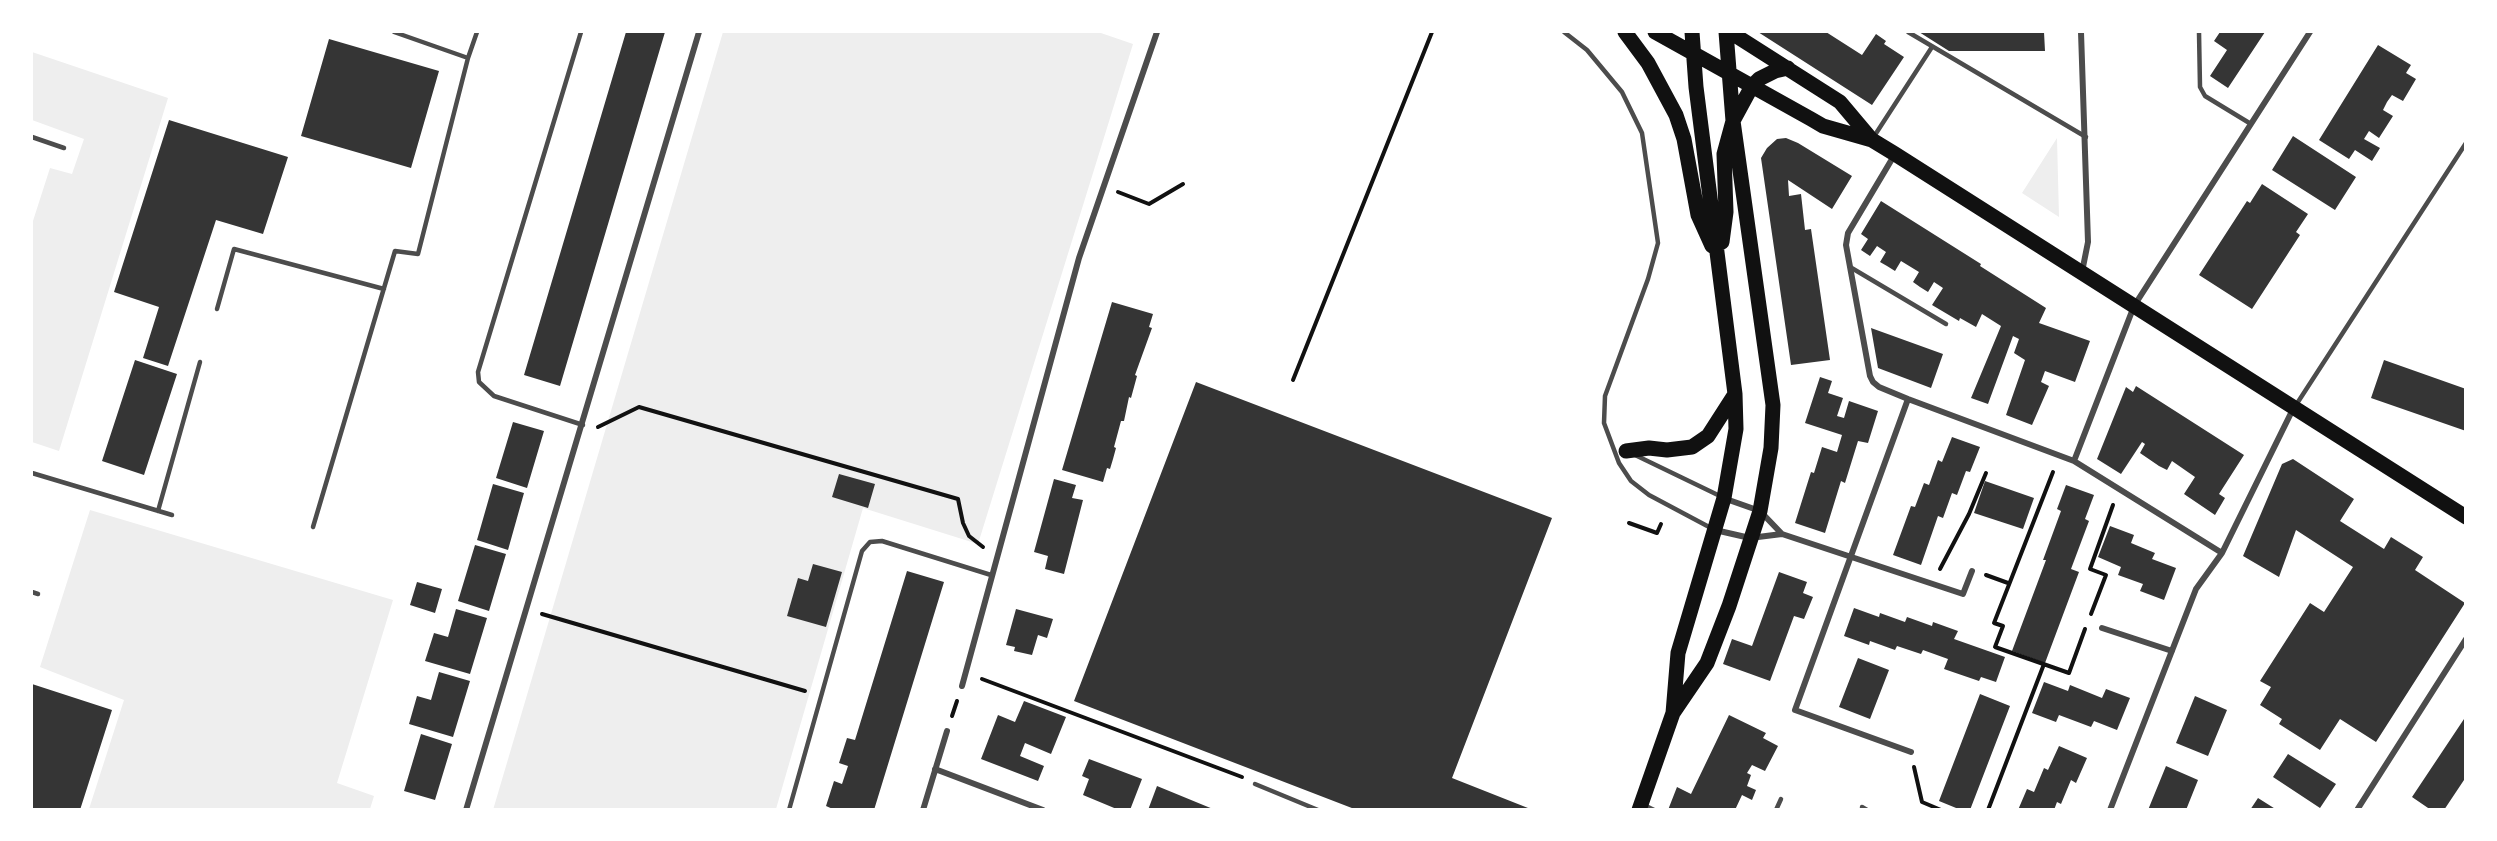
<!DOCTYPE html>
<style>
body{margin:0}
#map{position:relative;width:2497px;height:841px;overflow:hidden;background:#fff;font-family:Rubik,sans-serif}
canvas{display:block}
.frame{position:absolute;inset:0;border:33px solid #fff;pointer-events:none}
</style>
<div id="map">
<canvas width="2497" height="841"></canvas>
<div class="frame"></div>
</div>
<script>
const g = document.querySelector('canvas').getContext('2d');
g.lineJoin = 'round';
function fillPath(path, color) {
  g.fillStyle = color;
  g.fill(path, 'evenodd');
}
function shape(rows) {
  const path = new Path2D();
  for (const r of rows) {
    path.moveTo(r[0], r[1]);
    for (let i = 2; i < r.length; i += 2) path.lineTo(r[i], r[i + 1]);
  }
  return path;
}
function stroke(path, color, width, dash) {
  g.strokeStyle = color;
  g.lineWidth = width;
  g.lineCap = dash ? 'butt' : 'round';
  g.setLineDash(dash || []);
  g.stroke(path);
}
fillPath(shape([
 [723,32,1098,32,1133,44,978,544,863,508,776,809,493,810],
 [32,52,168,98,59,451,32,442,32,224,50,168,72,174,84,139,32,120],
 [2057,138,2059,217,2022,193],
 [90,510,393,600,337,783,374,796,370,809,89,809,124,700,40,667]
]), '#eee');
fillPath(shape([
 [626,32,665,32,560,386,524,375],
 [1758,32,1826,32,1862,55,1876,34,1886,41,1884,44,1904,57,1872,105],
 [1919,32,2044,32,2045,51,1949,51],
 [2220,32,2265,32,2228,88,2210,76,2227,50,2214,41],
 [329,39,439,71,411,168,301,136],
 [2378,45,2411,65,2406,73,2416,79,2403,101,2392,95,2387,102,2383,110,2393,116,2379,138,2369,131,2364,139,2380,148,2372,161,2355,150,2349,159,2319,140],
 [169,120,288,157,263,234,216,220,168,366,143,358,159,307,114,292],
 [2293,136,2356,177,2335,210,2272,170],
 [1786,138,1798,143,1852,176,1832,209,1788,180,1789,196,1801,194,1805,230,1811,229,1830,360,1791,365,1761,158,1767,148,1777,139],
 [2262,184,2308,214,2296,232,2300,235,2252,309,2199,275,2247,201,2250,203],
 [1881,201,1981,264,1980,266,2046,308,2039,323,2090,341,2075,382,2045,371,2041,382,2049,386,2032,425,2006,415,2025,360,2014,353,2019,339,2013,336,1988,404,1971,398,2001,326,1982,314,1976,327,1960,318,1959,321,1932,305,1943,288,1934,282,1928,292,1920,287,1913,282,1919,272,1901,261,1895,271,1887,266,1880,262,1886,252,1877,246,1870,256,1861,250,1868,239,1861,234],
 [1112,302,1153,314,1149,327,1152,328,1135,375,1137,376,1131,398,1129,397,1124,421,1121,421,1114,447,1116,448,1113,459,1110,469,1107,468,1103,482,1062,470],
 [1871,328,1943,354,1931,388,1878,368],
 [135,360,177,374,144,475,102,461],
 [2384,360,2466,389,2466,431,2371,398],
 [1820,377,1832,381,1828,393,1843,398,1837,416,1844,418,1849,401,1878,411,1868,443,1858,441,1845,483,1841,481,1825,533,1795,523,1811,472,1814,473,1822,447,1837,452,1842,435,1805,423],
 [1196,382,1552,518,1452,778,1533,810,1357,810,1074,701],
 [2136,386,2244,455,2219,494,2225,498,2215,515,2184,494,2195,477,2172,461,2167,470,2159,466,2140,453,2145,444,2142,442,2121,474,2097,459,2126,387,2133,392],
 [513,422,544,431,527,488,496,478],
 [1952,437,1980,447,1970,472,1966,471,1957,495,1952,493,1943,518,1938,516,1921,565,1893,555,1911,506,1915,507,1924,483,1929,485,1938,460,1942,462],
 [2293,459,2354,499,2340,521,2384,549,2391,537,2423,557,2415,570,2465,603,2376,742,2340,719,2320,750,2279,724,2282,719,2260,705,2271,687,2260,681,2310,603,2324,612,2353,567,2296,530,2279,577,2243,556,2282,464],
 [839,474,875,484,868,508,832,497],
 [1054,479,1076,485,1072,498,1083,500,1064,574,1045,569,1048,556,1034,552],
 [1985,481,2034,498,2023,529,1974,513],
 [493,484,524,493,508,550,477,540],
 [2066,485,2094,495,2085,519,2089,521,2071,569,2079,572,2045,663,2012,651,2046,560,2043,560,2061,511,2057,509],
 [2110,526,2134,535,2131,543,2155,553,2152,559,2176,568,2164,600,2140,591,2143,584,2118,575,2121,567,2098,557],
 [475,545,506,554,489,611,458,601],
 [813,564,842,572,826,627,787,616,798,578,808,581],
 [907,571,944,582,874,810,835,810,826,806,834,781,842,784,848,766,839,763,847,738,855,740],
 [1779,572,1807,582,1803,593,1813,597,1804,619,1794,616,1770,681,1723,664,1732,639,1752,646],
 [417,582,442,589,435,613,410,605],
 [1854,608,1879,617,1880,613,1905,622,1907,617,1932,626,1933,622,1958,631,1954,639,2005,657,1996,682,1981,677,1979,681,1944,669,1948,659,1923,650,1921,654,1897,646,1895,650,1870,641,1869,645,1844,636],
 [456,609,487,618,470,674,425,661,434,633,448,637],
 [1016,609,1053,619,1047,638,1038,635,1032,655,1014,651,1015,647,1006,645],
 [1858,658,1889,670,1870,719,1839,707],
 [439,672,470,681,453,737,409,724,417,696,431,700],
 [2044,682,2068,691,2070,685,2102,698,2106,689,2130,698,2117,730,2094,721,2091,727,2059,715,2056,722,2032,713],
 [32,684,112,710,80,810,32,810],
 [1980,694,2010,706,1970,810,1961,810,1939,801],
 [2195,696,2227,710,2208,756,2176,743],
 [1024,701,1066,717,1051,754,1025,743,1020,756,1044,766,1038,781,981,759,998,715,1015,722],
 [1729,715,1766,733,1763,738,1778,746,1765,771,1752,765,1747,773,1751,775,1747,786,1756,790,1752,800,1742,795,1735,810,1668,810,1677,787,1691,794],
 [2466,716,2466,777,2444,810,2431,810,2412,797],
 [421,734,452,744,435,800,404,791],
 [2059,746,2087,758,2076,783,2071,780,2061,804,2057,802,2054,810,2018,810,2027,789,2034,792,2044,768,2048,770],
 [2288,754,2336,784,2320,808,2273,777],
 [1089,759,1142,779,1130,810,1119,810,1083,795,1089,779,1082,776],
 [2166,766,2198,780,2186,810,2148,810],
 [1157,786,1213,809,1213,810,1148,810],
 [2258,798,2277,810,2250,810]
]), '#353535');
stroke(shape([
 [1118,192,1149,204,1183,184],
 [1293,380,1432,32],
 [598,427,639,407,958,499,963,523,969,536,983,547],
 [2053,472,1994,623,2003,626,1995,647,2069,673,2085,629],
 [1629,523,1657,533,1661,524],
 [1940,569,1969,514,1986,473],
 [1986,575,2008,583],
 [542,614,805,691],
 [2091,614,2106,575,2090,569,2113,505],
 [982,679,1242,777],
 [952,716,957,701],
 [1914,767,1922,802,1941,810],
 [1988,810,2044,664]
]), '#111', 4);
stroke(shape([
 [581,32,478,372,479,382,494,396,583,425],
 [1564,32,1587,50,1622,92,1642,133,1658,243,1648,279,1605,396,1604,423,1619,463,1631,481,1649,495,1711,528],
 [1908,32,2086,137],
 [2199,32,2200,87,2205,96,2251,124],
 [468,58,477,32],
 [32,137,64,148],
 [1873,138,1932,47],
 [1850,267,1946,324],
 [217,309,234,249,384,289],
 [2296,405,2466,143],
 [1633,454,1720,496],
 [32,473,172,515],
 [158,511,200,362],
 [313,527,395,251,418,254,468,58,394,32],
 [32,592,38,594],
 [1255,784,1318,810],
 [1642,804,1654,810],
 [1862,807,1867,810],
 [789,810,862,551,870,542,882,541,991,575],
 [1776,810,1781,799]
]), '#4c4c4c', 4.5);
stroke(shape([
 [2081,32,2088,242,2082,272],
 [1895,154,1848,233,1846,245,1870,376,1873,382,1879,387,1908,399,2074,461,2222,553],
 [1908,399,1795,710,1911,752],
 [2074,461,2134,306,2310,32],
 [1726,499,1760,511,1782,534],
 [1715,530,1750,538,1782,534,1963,594,1972,571],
 [2102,628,2172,651],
 [962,686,1079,258,1157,32],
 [935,769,1043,810],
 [466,810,699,32],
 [923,810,947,731],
 [2110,810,2196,589,2222,553,2294,407],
 [2357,810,2466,639]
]), '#4c4c4c', 6);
stroke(shape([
 [1625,32,1648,63,1676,115,1684,139,1698,215,1712,246],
 [1655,32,1811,119,1823,126,1872,140,1895,154,2466,517],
 [1730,32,1840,102,1872,140],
 [1722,242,1726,212,1724,154,1733,121,1752,86,1759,79,1775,71,1788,68],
 [1626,451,1649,448,1667,450,1692,447,1708,436,1735,394],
 [1673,713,1707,663,1729,606,1760,511,1771,448,1773,405,1733,121,1726,32],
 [1639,810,1673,713,1678,653,1724,498,1736,429,1735,394,1696,87,1692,32]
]), '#111', 15);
</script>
